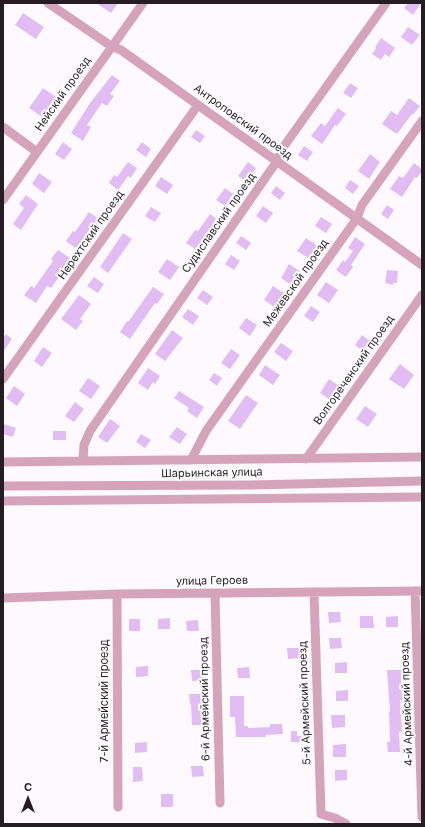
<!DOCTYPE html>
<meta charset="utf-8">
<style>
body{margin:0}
#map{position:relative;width:425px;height:827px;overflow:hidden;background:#fdf9fc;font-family:Inter,sans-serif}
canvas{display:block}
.frame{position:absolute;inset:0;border:4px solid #251d23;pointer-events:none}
.north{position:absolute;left:8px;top:779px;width:40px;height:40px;-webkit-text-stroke:3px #fff;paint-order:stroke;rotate:0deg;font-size:11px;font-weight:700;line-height:16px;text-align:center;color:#251d23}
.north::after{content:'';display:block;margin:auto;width:14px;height:18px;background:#251d23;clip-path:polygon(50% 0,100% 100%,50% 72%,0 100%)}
</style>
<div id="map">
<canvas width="425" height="827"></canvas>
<div class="frame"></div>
<div class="north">С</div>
</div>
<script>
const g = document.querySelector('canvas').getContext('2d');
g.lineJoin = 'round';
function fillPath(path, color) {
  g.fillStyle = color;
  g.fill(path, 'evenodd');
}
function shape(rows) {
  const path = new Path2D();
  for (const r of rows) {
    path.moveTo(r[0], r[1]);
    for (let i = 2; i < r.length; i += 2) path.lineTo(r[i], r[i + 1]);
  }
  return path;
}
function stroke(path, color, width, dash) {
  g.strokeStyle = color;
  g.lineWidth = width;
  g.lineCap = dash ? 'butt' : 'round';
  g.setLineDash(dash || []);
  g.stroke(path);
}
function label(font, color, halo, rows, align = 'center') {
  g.font = font + ' Inter,sans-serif';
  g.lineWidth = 4;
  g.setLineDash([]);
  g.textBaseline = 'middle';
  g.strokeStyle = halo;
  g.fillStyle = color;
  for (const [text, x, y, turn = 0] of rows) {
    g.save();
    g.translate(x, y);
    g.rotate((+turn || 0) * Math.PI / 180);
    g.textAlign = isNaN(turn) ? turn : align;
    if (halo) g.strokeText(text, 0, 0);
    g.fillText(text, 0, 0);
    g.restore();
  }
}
fillPath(shape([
 [96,3,118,3,111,13],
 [408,3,421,3,413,15,404,8],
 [23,13,44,27,36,39,15,25],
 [408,27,420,35,412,45,401,37],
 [381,38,395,48,389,57,385,54,381,60,372,54,376,48,375,47],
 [112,75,120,81,110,94,114,96,107,106,102,103,87,125,91,127,83,141,71,133,90,103],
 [350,83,358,88,351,98,343,93],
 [43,88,56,97,42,117,29,108],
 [409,98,420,106,413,115,412,114,397,134,382,124,391,111,397,115],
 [338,108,346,114,337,126,335,125,322,144,311,136,321,123,325,126],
 [196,130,205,136,200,143,191,137],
 [63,142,72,149,64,160,55,154],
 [142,142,151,149,146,157,136,150],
 [304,146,313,152,307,161,298,155],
 [370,154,380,162,369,179,358,171],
 [128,162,137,168,131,178,128,176,118,190,109,183,114,175,117,177],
 [248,162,256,168,247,182,238,176],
 [414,163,422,169,422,171,417,178,415,177,402,197,390,189,399,176,403,178],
 [39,173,52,182,44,193,32,184],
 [161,177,173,185,167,194,155,186],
 [350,180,359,186,353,194,345,188],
 [276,186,285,193,280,200,271,193],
 [225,188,233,194,225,206,216,200],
 [26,195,38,204,21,230,13,224,24,208,19,204],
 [387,205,394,210,388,219,381,214],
 [263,206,273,213,266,223,256,216],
 [151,207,161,213,155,222,145,216],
 [89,212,100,220,93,231,91,230,77,249,66,241,73,231,75,232],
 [210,214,218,220,198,251,186,243,195,230,198,231],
 [321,217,332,224,326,233,315,226],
 [123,233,132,239,108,273,100,267],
 [241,236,251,243,246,250,236,243],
 [355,237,365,244,351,265,353,267,346,277,336,270,343,260,345,262,353,251,348,248],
 [306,238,319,247,310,259,297,251],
 [58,250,70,258,57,276,59,277,51,288,47,286,36,303,24,295,31,286,34,288,53,261,51,259],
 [231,255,240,261,234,270,225,264],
 [167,259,179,267,170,280,158,272],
 [289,264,301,272,293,286,281,278],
 [387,270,398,271,397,283,393,283,393,285,385,283],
 [94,277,104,284,98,293,87,286],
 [326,282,338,290,329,303,317,295],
 [273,286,285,294,276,308,264,300],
 [153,287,164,294,157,304,155,303,130,339,120,332,127,321,128,322],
 [203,290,213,297,207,305,197,298],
 [79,295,91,304,80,319,83,321,76,330,61,319],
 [311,306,320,312,313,322,304,316],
 [188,309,199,316,193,325,182,317],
 [246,318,257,325,250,336,239,328],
 [172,330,183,338,165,361,155,354],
 [6,334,12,339,3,352,3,338],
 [362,335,371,342,364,352,355,345],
 [281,343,293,351,286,361,274,352],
 [43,347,52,353,42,367,34,361],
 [231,349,240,355,230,369,221,363],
 [400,364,414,375,404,389,389,379],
 [265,365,280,375,273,385,259,375],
 [148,368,160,376,155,384,153,382,148,390,138,383],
 [214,373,222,378,217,386,209,380],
 [88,378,100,386,91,399,79,391],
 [329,379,339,386,329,399,320,393],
 [14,386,25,394,17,406,6,398],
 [179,391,204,407,197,418,187,411,189,408,174,398],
 [246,395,258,403,240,429,228,421],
 [75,402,84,409,74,422,65,416],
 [365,406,377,414,368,427,356,419],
 [110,419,120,426,107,443,98,437],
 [3,424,16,428,13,437,3,434],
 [177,427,187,434,180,444,169,437],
 [53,431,66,431,66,440,53,440],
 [141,434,151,440,145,448,136,442],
 [328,612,340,612,341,622,329,623],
 [360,616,373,616,374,628,360,628],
 [398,616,398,627,386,627,386,617],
 [170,618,170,629,158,629,158,619],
 [129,619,140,619,140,631,129,631],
 [198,620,199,631,187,631,186,621],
 [329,638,341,638,342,648,330,649],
 [287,648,299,648,300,658,288,659],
 [347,662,347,673,335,673,335,663],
 [148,666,148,676,136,677,136,667],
 [249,667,250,678,238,678,237,668],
 [191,670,203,670,204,680,192,681],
 [387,670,401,670,402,700,400,700,402,731,399,732,400,752,388,752,387,742,390,742,389,712,390,712],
 [348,690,348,701,336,701,336,691],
 [189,694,201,694,202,715,204,715,204,725,192,725,191,704,190,704],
 [230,696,244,696,244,726,248,726,248,728,270,727,270,724,282,724,283,734,266,735,266,737,236,737,235,717,230,717],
 [331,715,345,715,345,727,332,728],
 [291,731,297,731,297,736,302,736,302,742,291,742],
 [147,742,147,752,135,753,135,743],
 [346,744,346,757,333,757,333,745],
 [191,766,203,766,204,776,192,777],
 [133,767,142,767,143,781,133,782],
 [335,770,347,770,347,780,335,781],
 [161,794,173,794,173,807,161,807]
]), '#e2bdf4');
stroke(shape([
 [48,3,111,46,121,50,422,265],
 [3,127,37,152],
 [3,200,143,3],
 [3,379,198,105],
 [306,459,422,295],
 [191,460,206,431,357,218,362,205,422,121],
 [83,461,84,445,90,431,277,161,282,149,386,3],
 [3,462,422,457],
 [3,486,251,485,422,481],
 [3,501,422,497],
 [415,591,422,817],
 [314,592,321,814,335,818,346,824],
 [117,594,118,807],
 [215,594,220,803],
 [3,598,117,594,422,591]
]), '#d6a4ba', 9);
label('11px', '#251d23', '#fff', [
 ["Нейский проезд",63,94,-55],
 ["Антроповский проезд",243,122,36],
 ["Судиславский проезд",219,223,-55],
 ["Нерехтский проезд",91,235,-55],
 ["Межевской проезд",296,283,-55],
 ["Волгореченский проезд",354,370,-55],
 ["Шарьинская улица",212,473,-1],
 ["улица Героев",212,581,-1],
 ["6-й Армейский проезд",205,699,-91],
 ["7-й Армейский проезд",105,701,-90],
 ["5-й Армейский проезд",305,703,-92],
 ["4-й Армейский проезд",407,704,-92]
]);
</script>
